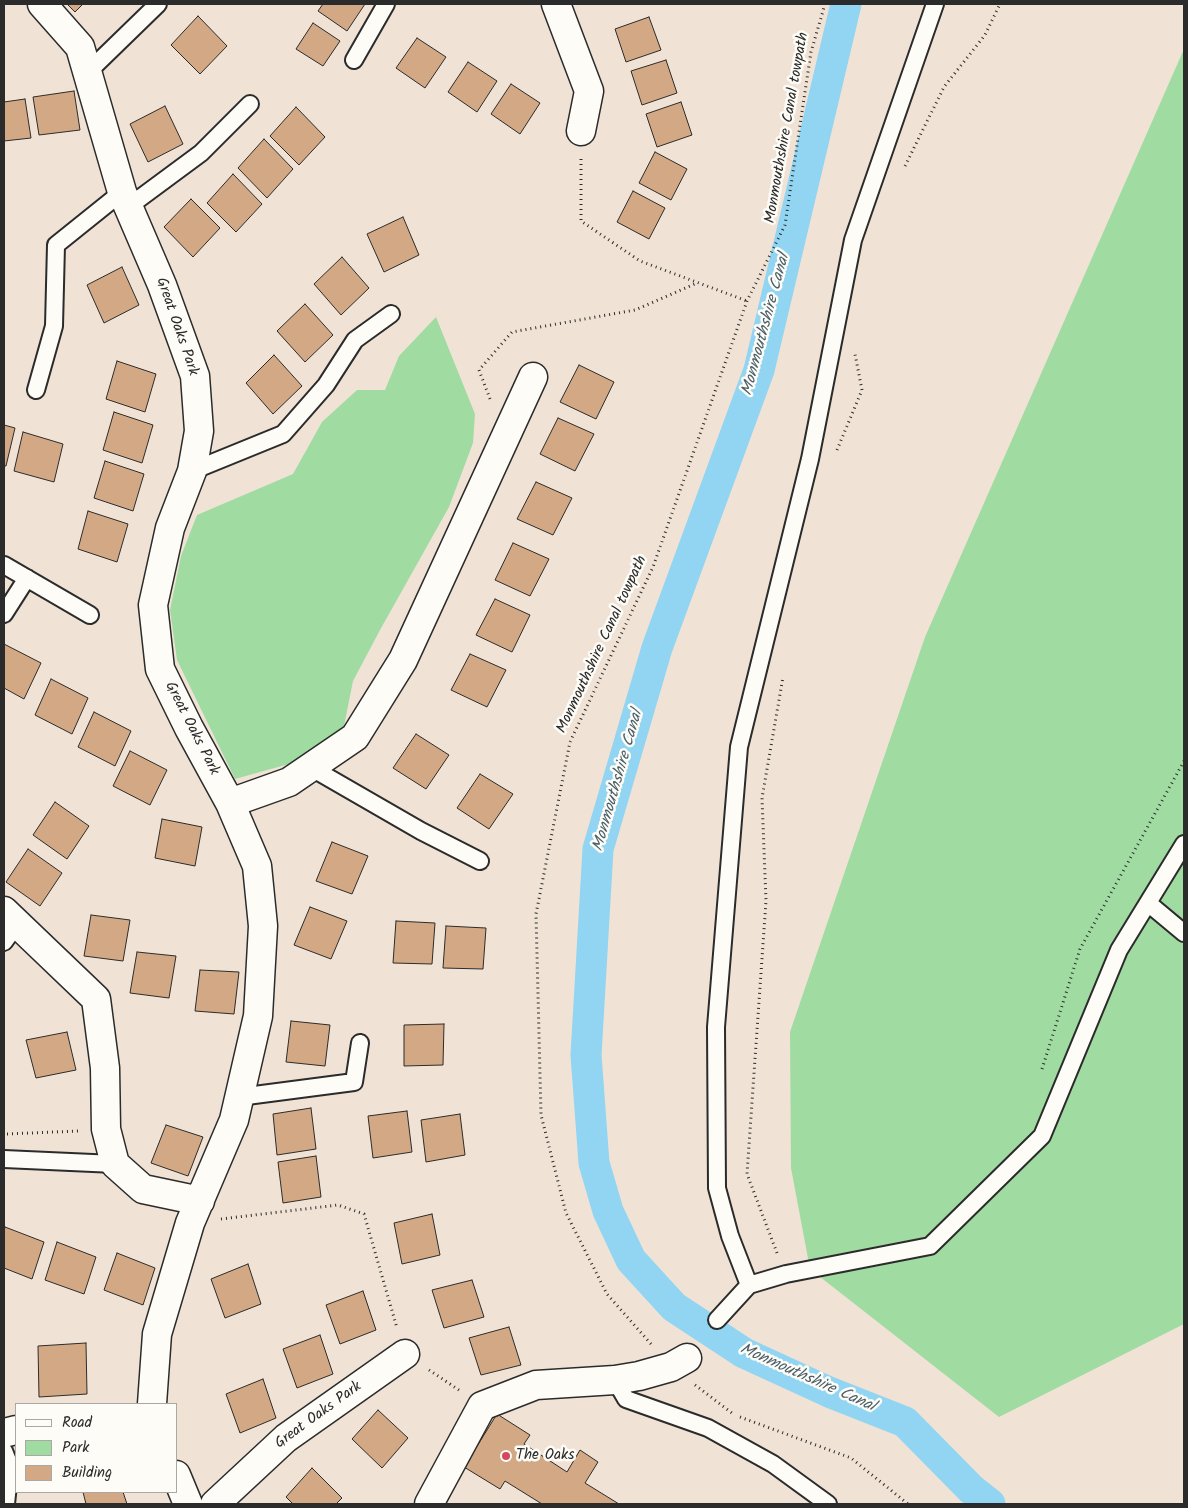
<!DOCTYPE html>
<style>
body{margin:0}
#map{position:relative;width:1188px;height:1508px;overflow:hidden;background:#f0e3d5;font-family:Kalam,sans-serif}
canvas{display:block}
.frame{position:absolute;inset:0;border:5px solid #2b2b2b;pointer-events:none}
.legend{position:absolute;left:15px;top:1403px;width:162px;height:90px;box-sizing:border-box;background:#fdfcf7;border:1px solid #a9a8a5;margin:0;padding:6px 9px;list-style:none;font-size:15px;color:#2b2b2b}
.legend li{display:flex;align-items:center;gap:10px;height:25px}
.legend b{width:25px;border:1px solid #a9a8a5}
</style>
<div id="map">
<canvas width="1188" height="1508"></canvas>
<div class="frame"></div>
<ul class="legend">
<li><b style="height:6px;background:#fdfcf7"></b>Road</li>
<li><b style="height:14px;background:#a0dba2"></b>Park</li>
<li><b style="height:14px;background:#d3a985"></b>Building</li>
</ul>
</div>
<script>
const g = document.querySelector('canvas').getContext('2d');
g.lineJoin = 'round';
function fillPath(path, color) {
  g.fillStyle = color;
  g.fill(path, 'evenodd');
}
function shape(rows) {
  const path = new Path2D();
  for (const r of rows) {
    path.moveTo(r[0], r[1]);
    for (let i = 2; i < r.length; i += 2) path.lineTo(r[i], r[i + 1]);
  }
  return path;
}
function stroke(path, color, width, dash) {
  g.strokeStyle = color;
  g.lineWidth = width;
  g.lineCap = dash ? 'butt' : 'round';
  g.setLineDash(dash || []);
  g.stroke(path);
}
function label(font, color, halo, rows, align = 'center') {
  g.font = font + ' Kalam,sans-serif';
  g.lineWidth = 5;
  g.setLineDash([]);
  g.textBaseline = 'middle';
  g.strokeStyle = halo;
  g.fillStyle = color;
  for (const [text, x, y, turn = 0] of rows) {
    g.save();
    g.translate(x, y);
    g.rotate((+turn || 0) * Math.PI / 180);
    g.textAlign = isNaN(turn) ? turn : align;
    if (halo) g.strokeText(text, 0, 0);
    g.fillText(text, 0, 0);
    g.restore();
  }
}
fillPath(shape([
 [1184,49,1184,1324,999,1417,810,1269,791,1168,790,1032,925,637],
 [436,317,475,414,473,443,449,507,380,630,353,681,343,731,296,762,235,779,177,660,170,610,181,556,197,515,293,474,322,422,357,390,385,390,399,356]
]), '#a0dba2');
stroke(shape([
 [846,4,759,370,657,648,598,849,586,1055,594,1163,608,1211,631,1260,674,1307,744,1353,829,1392,905,1422,971,1489,990,1504]
]), '#91d5f2', 31);
const building = shape([
 [67,4,83,4,75,12,67,4],
 [323,4,365,4,347,31,318,11,323,4],
 [198,16,227,46,200,74,171,45,198,16],
 [649,17,661,50,626,62,615,29,649,17],
 [313,23,340,41,323,66,296,49,313,23],
 [417,38,446,57,425,88,396,68,417,38],
 [666,60,677,93,642,105,631,71,666,60],
 [468,62,497,81,477,112,448,92,468,62],
 [511,84,540,103,520,134,491,114,511,84],
 [74,91,80,130,39,135,33,97,74,91],
 [25,99,31,138,4,141,4,102,25,99],
 [681,102,692,135,657,147,646,114,681,102],
 [165,106,183,144,148,162,130,124,165,106],
 [296,107,325,137,299,165,270,136,296,107],
 [264,139,293,169,267,198,238,168,264,139],
 [655,152,687,169,671,200,639,183,655,152],
 [233,174,262,204,236,232,207,203,233,174],
 [633,191,665,208,649,239,617,222,633,191],
 [191,199,220,228,193,257,164,227,191,199],
 [403,217,419,255,384,272,367,234,403,217],
 [342,257,369,288,341,315,314,284,342,257],
 [122,267,139,305,104,323,87,285,122,267],
 [305,304,333,335,305,362,277,331,305,304],
 [274,355,302,386,273,414,246,383,274,355],
 [117,361,156,374,145,412,106,399,117,361],
 [579,365,614,382,596,419,560,402,579,365],
 [114,412,153,425,142,463,103,450,114,412],
 [558,418,594,434,575,471,540,454,558,418],
 [4,425,15,428,6,466,4,466,4,425],
 [23,432,63,444,54,482,14,471,23,432],
 [105,461,144,474,133,511,94,498,105,461],
 [536,482,572,498,553,535,517,519,536,482],
 [88,511,128,524,117,562,78,549,88,511],
 [513,543,549,559,530,596,495,580,513,543],
 [495,599,530,615,512,652,476,635,495,599],
 [4,644,41,663,24,699,4,688,4,644],
 [470,654,506,670,487,707,451,690,470,654],
 [51,679,88,698,72,734,35,715,51,679],
 [94,712,131,731,115,766,78,747,94,712],
 [416,734,449,755,426,789,393,768,416,734],
 [130,751,167,770,150,805,113,786,130,751],
 [480,774,513,794,489,829,457,808,480,774],
 [55,802,89,826,67,859,33,835,55,802],
 [162,819,202,827,195,866,155,858,162,819],
 [332,842,368,856,352,894,316,881,332,842],
 [28,849,62,873,40,906,6,882,28,849],
 [310,907,347,921,331,959,294,945,310,907],
 [91,915,130,920,123,961,84,956,91,915],
 [396,921,435,923,432,964,393,963,396,921],
 [446,926,486,928,483,969,443,968,446,926],
 [137,952,176,956,169,998,130,993,137,952],
 [200,970,239,972,234,1014,195,1011,200,970],
 [291,1021,330,1025,325,1066,286,1062,291,1021],
 [444,1024,443,1065,404,1066,404,1025,444,1024],
 [67,1032,76,1070,36,1078,26,1040,67,1032],
 [311,1108,316,1149,277,1155,273,1114,311,1108],
 [407,1111,412,1152,373,1158,368,1116,407,1111],
 [460,1114,465,1155,426,1162,421,1120,460,1114],
 [166,1125,203,1137,188,1176,151,1163,166,1125],
 [316,1156,321,1197,283,1203,278,1162,316,1156],
 [432,1214,440,1255,402,1264,394,1223,432,1214],
 [5,1227,44,1242,32,1279,4,1268,4,1231,5,1227],
 [57,1242,96,1257,84,1294,45,1280,57,1242],
 [117,1253,155,1268,143,1305,104,1290,117,1253],
 [248,1264,261,1304,225,1318,211,1279,248,1264],
 [472,1280,484,1317,444,1328,432,1290,472,1280],
 [363,1291,376,1330,340,1344,326,1305,363,1291],
 [509,1327,521,1365,481,1375,469,1338,509,1327],
 [320,1335,333,1374,297,1388,283,1349,320,1335],
 [86,1343,87,1394,39,1397,38,1346,86,1343],
 [263,1379,276,1418,240,1433,226,1394,263,1379],
 [378,1410,408,1438,382,1468,352,1439,378,1410],
 [497,1414,530,1435,524,1444,567,1472,580,1450,598,1462,585,1483,619,1504,542,1504,505,1481,500,1489,464,1467,497,1414],
 [312,1468,342,1498,336,1504,293,1504,286,1497,312,1468],
 [83,1492,123,1492,127,1504,86,1504,83,1492]
]);
fillPath(building, '#d3a985');
stroke(building, '#2b2b2b', 1);
const lane = shape([
 [354,60,386,4],
 [87,73,158,4],
 [128,207,201,153,250,104],
 [36,390,54,326,56,245,122,192],
 [192,471,283,434,326,385,355,340,391,314],
 [4,565,90,615],
 [4,614,27,578],
 [310,767,421,831,480,861],
 [1148,903,1184,933],
 [4,942,17,924],
 [239,1097,354,1082,360,1043],
 [4,1159,115,1164],
 [749,1285,730,1236,717,1188,716,1027,739,747,810,459,853,240,935,4],
 [717,1320,749,1285,786,1274,930,1246,1042,1136,1119,950,1184,844],
 [615,1380,626,1399,708,1428,773,1464,828,1504],
 [4,1451,10,1466,6,1504]
]);
const street = shape([
 [42,4,80,47,122,192,162,285,195,376,199,431,192,471,170,528,153,605,160,669,189,728,230,803,257,866,263,926,258,1016,234,1120,190,1223,157,1334,152,1404],
 [556,4,589,91,581,131],
 [230,803,289,782,355,737,403,660,533,377],
 [4,911,96,999,105,1068,106,1129,115,1164,143,1189,200,1201],
 [4,1433,16,1430],
 [176,1475,188,1504],
 [215,1504,286,1438,405,1354],
 [429,1504,482,1406,536,1385,615,1380,639,1376,671,1367,687,1358]
]);
stroke(lane, '#2b2b2b', 20);
stroke(street, '#2b2b2b', 31);
stroke(shape([
 [581,159,581,221,640,261,747,301],
 [905,166,944,87,985,35,1000,4],
 [490,399,479,370,512,332,635,310,697,283],
 [837,450,862,390,855,354],
 [1042,1069,1080,949,1184,761],
 [7,1134,78,1131],
 [221,1219,338,1205,364,1214,397,1328],
 [777,1253,747,1174,766,901,762,798,783,677],
 [651,1344,607,1294,566,1213,541,1115,536,914,570,742,653,567,747,301,785,225,811,52,825,4],
 [429,1370,459,1390],
 [695,1385,732,1413],
 [740,1417,851,1458,908,1504]
]), '#2b2b2b', 3, [1, 4]);
stroke(lane, '#fdfcf7', 16);
stroke(street, '#fdfcf7', 28);
for (const [x, y, r, color] of [
 [506,1456,5,"#d1495b"]
]) {
  const dot = new Path2D();
  dot.arc(x, y, r, 0, 2 * Math.PI);
  g.fillStyle = color;
  g.fill(dot);
  stroke(dot, '#fdfcf7', 2);
}
label('15px', '#2b2b2b', '#fdfcf7', [
 ["Monmouthshire Canal towpath",788,128,-80],
 ["Great Oaks Park",176,327,71],
 ["Monmouthshire Canal towpath",603,645,-65],
 ["Great Oaks Park",191,729,63],
 ["Great Oaks Park",319,1416,-36]
]);
label('15px', '#2b2b2b', '#fdfcf7', [
 ["The Oaks",516,1456]
], 'left');
label('italic 16px', '#4a5e67', '#fdfcf7', [
 ["Monmouthshire Canal",767,325,-75],
 ["Monmouthshire Canal",619,781,-74],
 ["Monmouthshire Canal",807,1379,24]
]);
</script>
